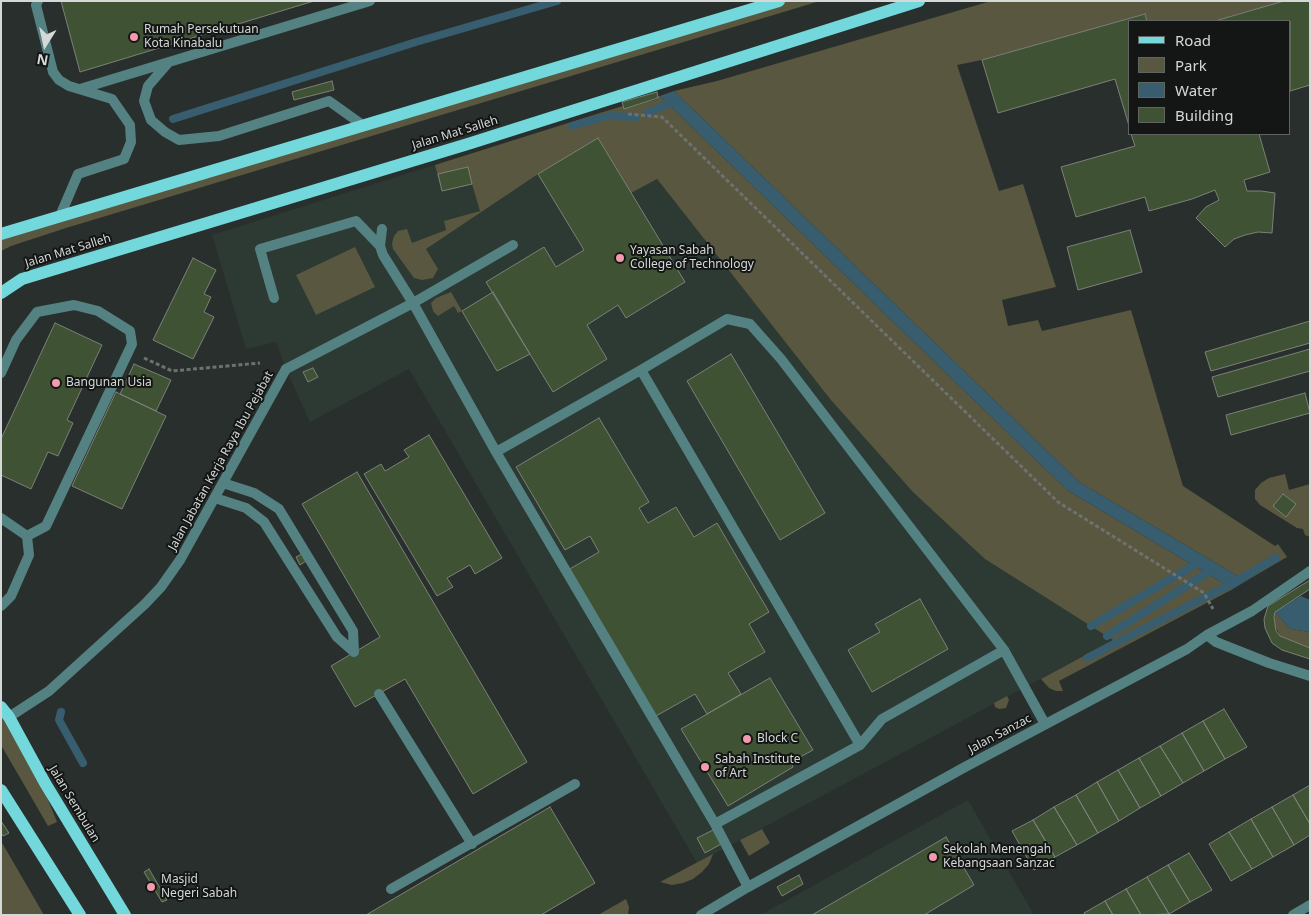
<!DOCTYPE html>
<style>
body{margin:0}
#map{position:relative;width:1311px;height:916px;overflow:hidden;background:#292f2c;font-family:"Noto Sans",sans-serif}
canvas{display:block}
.frame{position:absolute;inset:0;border:2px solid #d4d8d6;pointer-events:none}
.legend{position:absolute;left:1128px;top:20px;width:162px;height:115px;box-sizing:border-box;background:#131615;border:1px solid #606462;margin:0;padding:6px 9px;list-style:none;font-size:15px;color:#d4d8d6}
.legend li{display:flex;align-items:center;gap:10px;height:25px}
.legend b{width:25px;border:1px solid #606462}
.north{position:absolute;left:20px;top:20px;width:50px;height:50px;-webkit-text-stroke:4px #131615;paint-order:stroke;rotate:190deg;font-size:14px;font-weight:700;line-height:20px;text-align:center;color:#d4d8d6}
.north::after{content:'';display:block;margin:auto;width:18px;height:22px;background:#d4d8d6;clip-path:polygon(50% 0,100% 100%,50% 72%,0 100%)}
</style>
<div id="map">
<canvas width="1311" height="916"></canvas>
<div class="frame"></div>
<ul class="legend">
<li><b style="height:6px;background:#72d8db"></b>Road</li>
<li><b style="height:14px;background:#59573f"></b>Park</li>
<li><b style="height:14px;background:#375d6f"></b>Water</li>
<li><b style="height:14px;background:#405234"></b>Building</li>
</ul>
<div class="north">N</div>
</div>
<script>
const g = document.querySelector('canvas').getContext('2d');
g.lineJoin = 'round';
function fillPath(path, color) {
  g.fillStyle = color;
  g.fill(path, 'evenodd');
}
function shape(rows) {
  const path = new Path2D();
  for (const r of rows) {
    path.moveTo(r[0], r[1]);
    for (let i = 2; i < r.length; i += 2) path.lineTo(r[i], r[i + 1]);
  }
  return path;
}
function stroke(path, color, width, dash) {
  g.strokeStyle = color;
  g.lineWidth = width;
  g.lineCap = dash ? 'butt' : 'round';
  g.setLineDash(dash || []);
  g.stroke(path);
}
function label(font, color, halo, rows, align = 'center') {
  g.font = font + ' "Noto Sans",sans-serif';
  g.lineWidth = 4;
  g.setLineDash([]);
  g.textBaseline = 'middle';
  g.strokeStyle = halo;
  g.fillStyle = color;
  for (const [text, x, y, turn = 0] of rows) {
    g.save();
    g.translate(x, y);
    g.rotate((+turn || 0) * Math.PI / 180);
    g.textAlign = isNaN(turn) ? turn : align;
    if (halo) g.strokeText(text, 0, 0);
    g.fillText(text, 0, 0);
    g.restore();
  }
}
fillPath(shape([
 [603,112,719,257,1113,640,697,863,409,369,310,422,286,369,276,342,246,349,212,235],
 [968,800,1034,915,760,915]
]), '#2d3933');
fillPath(shape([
 [779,1,820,1,66,228,11,246,1,251,1,234],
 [991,1,1284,1,1215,21,1147,21,1145,14,982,60,957,65,999,191,1023,184,1056,287,1002,300,1008,326,1038,320,1042,331,1131,310,1183,486,1275,546,1278,544,1287,557,1246,581,1079,482,674,91,717,81],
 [658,96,660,96,1067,490,1233,589,1059,681,1063,691,1056,691,1049,688,1041,679,1113,640,985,559,913,492,831,400,657,179,631,193,598,139,538,174,426,249,438,269,433,278,422,280,414,278,393,249,392,243,394,236,398,231,407,229,412,243,446,230,444,221,480,211,472,184,442,191,435,165,603,112,623,106,624,109,658,99],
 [355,247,375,287,316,315,296,275],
 [451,292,462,311,458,313,454,306,438,316,433,311,431,303,436,298],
 [1285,474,1289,490,1310,484,1310,537,1305,535,1303,529,1297,528,1260,505,1255,499,1255,490,1261,483,1269,478],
 [1275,612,1290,629,1310,632,1310,648,1280,636,1274,624],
 [1007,696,1009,700,1006,708,999,709,995,707,994,703],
 [1,711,32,760,57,822,48,826,1,745],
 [762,829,770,843,749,856,740,840],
 [1,841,44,915,1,915],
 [713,854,709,864,702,872,693,879,683,883,672,885,660,882],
 [626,899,629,907,628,915,598,915]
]), '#59573f');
fillPath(shape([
 [674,91,1079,482,1246,581,1233,589,1067,490,660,96],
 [1301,596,1310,600,1310,632,1290,629,1275,612]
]), '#375d6f');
stroke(shape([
 [647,113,675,101],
 [611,116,636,117],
 [173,119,416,42,557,1],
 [572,126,604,117],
 [1091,626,1201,561],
 [1107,636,1213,569],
 [1087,658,1235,582,1276,558],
 [61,712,59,720,83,763]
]), '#375d6f', 8);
const building = shape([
 [61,1,314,1,80,72,61,1],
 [1284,1,1310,1,1310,85,1290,91,1290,21,1215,21,1284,1],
 [1145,14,1147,21,1130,21,1130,129,1115,79,998,113,982,60,1145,14],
 [332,81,334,90,294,100,292,92,332,81],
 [657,92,658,98,624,109,622,102,657,92],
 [1131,134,1259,134,1270,172,1244,180,1247,191,1261,191,1275,193,1272,233,1258,232,1245,235,1234,239,1225,247,1196,218,1206,207,1219,200,1215,190,1192,199,1149,211,1145,197,1076,217,1061,167,1135,146,1131,134],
 [598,138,685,282,626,318,618,305,587,325,607,359,553,392,486,282,544,247,556,267,584,250,538,174,598,138],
 [468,167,472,184,442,191,438,174,468,167],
 [1130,230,1142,272,1078,290,1067,247,1130,230],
 [193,258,216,270,204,294,211,297,204,312,214,317,193,359,153,340,193,258],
 [493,292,530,354,497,371,462,311,493,292],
 [1310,321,1310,343,1211,371,1205,352,1310,321],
 [55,323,102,345,67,420,73,423,58,456,48,452,31,489,1,475,1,439,55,323],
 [1310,349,1310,371,1218,397,1212,377,1310,349],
 [731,354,825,513,780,540,687,381,731,354],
 [134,364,171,380,156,411,120,394,134,364],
 [313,368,318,377,308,382,303,372,313,368],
 [116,392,166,416,122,509,72,486,116,392],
 [1305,393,1310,413,1231,435,1226,415,1305,393],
 [599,418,649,502,639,508,648,523,676,507,694,537,717,523,769,612,749,624,765,652,728,673,741,694,707,714,695,694,656,716,568,570,599,552,590,536,565,550,516,467,599,418],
 [429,435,502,558,475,574,470,565,447,578,453,587,437,596,364,474,381,464,385,471,409,457,404,450,429,435],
 [357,472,527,762,473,794,405,679,355,707,331,666,380,637,302,504,357,472],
 [1283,494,1296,504,1286,517,1273,506,1283,494],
 [302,554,306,561,300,565,296,557,302,554],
 [1310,580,1310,589,1275,612,1274,617,1276,631,1280,636,1310,648,1310,659,1282,650,1272,643,1265,628,1264,619,1268,606,1310,580],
 [920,599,948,649,872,692,848,650,880,632,875,624,920,599],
 [770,678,813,750,791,762,793,767,728,806,681,729,770,678],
 [1224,709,1247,747,1225,759,1203,721,1224,709],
 [1203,721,1225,759,1204,771,1182,733,1203,721],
 [1182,733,1204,771,1183,783,1160,746,1182,733],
 [1160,746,1183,783,1161,796,1139,758,1160,746],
 [1139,758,1161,796,1140,808,1118,770,1139,758],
 [1118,770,1140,808,1119,821,1097,782,1118,770],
 [1097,782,1119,821,1098,833,1076,795,1097,782],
 [1310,785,1310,824,1293,795,1310,785],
 [1076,795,1098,833,1077,845,1054,807,1076,795],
 [1293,795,1310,824,1310,835,1294,845,1272,807,1293,795],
 [550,807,595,883,541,915,366,915,550,807],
 [1054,807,1077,845,1055,857,1033,820,1054,807],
 [1272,807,1294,845,1273,857,1251,819,1272,807],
 [1251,819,1273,857,1252,869,1229,832,1251,819],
 [1033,820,1055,857,1034,870,1012,831,1033,820],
 [1,821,9,833,3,836,1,833,1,821],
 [713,830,721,844,705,853,697,838,713,830],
 [1229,832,1252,869,1231,881,1209,844,1229,832],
 [946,837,974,885,924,915,812,915,946,837],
 [1189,853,1212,890,1190,902,1168,865,1189,853],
 [1168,865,1190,902,1169,914,1147,877,1168,865],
 [149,869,167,900,162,902,144,872,149,869],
 [799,875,803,884,782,896,777,887,799,875],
 [1147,877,1169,914,1141,915,1126,889,1147,877],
 [1126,889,1141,915,1113,915,1105,901,1126,889],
 [1105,901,1113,915,1085,915,1084,913,1105,901]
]);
fillPath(building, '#405234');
stroke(building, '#7c807a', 1);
stroke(shape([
 [628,114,662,117,1058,502,1204,593,1213,609],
 [144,358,172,371,260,363]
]), '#6d726f', 3, [4, 2.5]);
stroke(shape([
 [38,1,36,5,53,72,59,80,69,86,112,99,130,125,131,142,124,159,78,174,60,216],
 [168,63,148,86,144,101,151,120,165,132,179,140,219,136,329,101,364,126],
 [80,89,370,1],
 [382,229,380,246,383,255,413,303,496,452,715,824,748,887],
 [274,298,260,249,356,221,380,246],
 [286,369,413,303,513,245],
 [641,370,727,319,750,324,781,359,1004,650,1045,724],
 [1,373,16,340,37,312,74,305,98,311,130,331,132,344,46,526,27,536],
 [496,452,641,370,860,745],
 [223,483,254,493,279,509,353,631,354,652],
 [215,498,246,508,264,522,337,637,354,652],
 [1,518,27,536,29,555,11,596,1,606],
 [379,694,472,844],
 [715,824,860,745,882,719,1004,650],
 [391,889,575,784]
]), '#548283', 10);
stroke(shape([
 [1207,635,1216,642,1269,663,1310,676],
 [9,717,49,691,145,604,161,587,180,560,286,369],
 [701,915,748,887,965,767,1187,649,1207,635,1252,611,1310,571],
 [1293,915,1310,905]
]), '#548283', 10);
stroke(shape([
 [1,234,779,1],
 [1,293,22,279,471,143,919,1],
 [1,707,9,717,45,783,125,915],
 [1,790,80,915]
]), '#72d8db', 12);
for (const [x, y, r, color] of [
 [134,37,5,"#f39aac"],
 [620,258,5,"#f39aac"],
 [56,383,5,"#f39aac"],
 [747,739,5,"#f39aac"],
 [705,767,5,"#f39aac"],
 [933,857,5,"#f39aac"],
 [151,887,5,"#f39aac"]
]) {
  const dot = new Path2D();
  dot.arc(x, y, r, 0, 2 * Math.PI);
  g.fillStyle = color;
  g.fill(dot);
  stroke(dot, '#131615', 2);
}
label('12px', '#d4d8d6', '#131615', [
 ["Rumah Persekutuan",144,30],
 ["Kota Kinabalu",144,44],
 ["Yayasan Sabah",630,251],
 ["College of Technology",630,265],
 ["Bangunan Usia",66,383],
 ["Block C",757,739],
 ["Sabah Institute",715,760],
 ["of Art",715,774],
 ["Sekolah Menengah",943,850],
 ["Kebangsaan Sanzac",943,864],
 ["Masjid",161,880],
 ["Negeri Sabah",161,894]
], 'left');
label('12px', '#d4d8d6', '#131615', [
 ["Jalan Mat Salleh",455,133,-17],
 ["Jalan Mat Salleh",68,251,-17],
 ["Jalan Jabatan Kerja Raya Ibu Pejabat",221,461,-61],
 ["Jalan Sanzac",1000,734,-28],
 ["Jalan Sembulan",74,804,59]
]);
</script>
